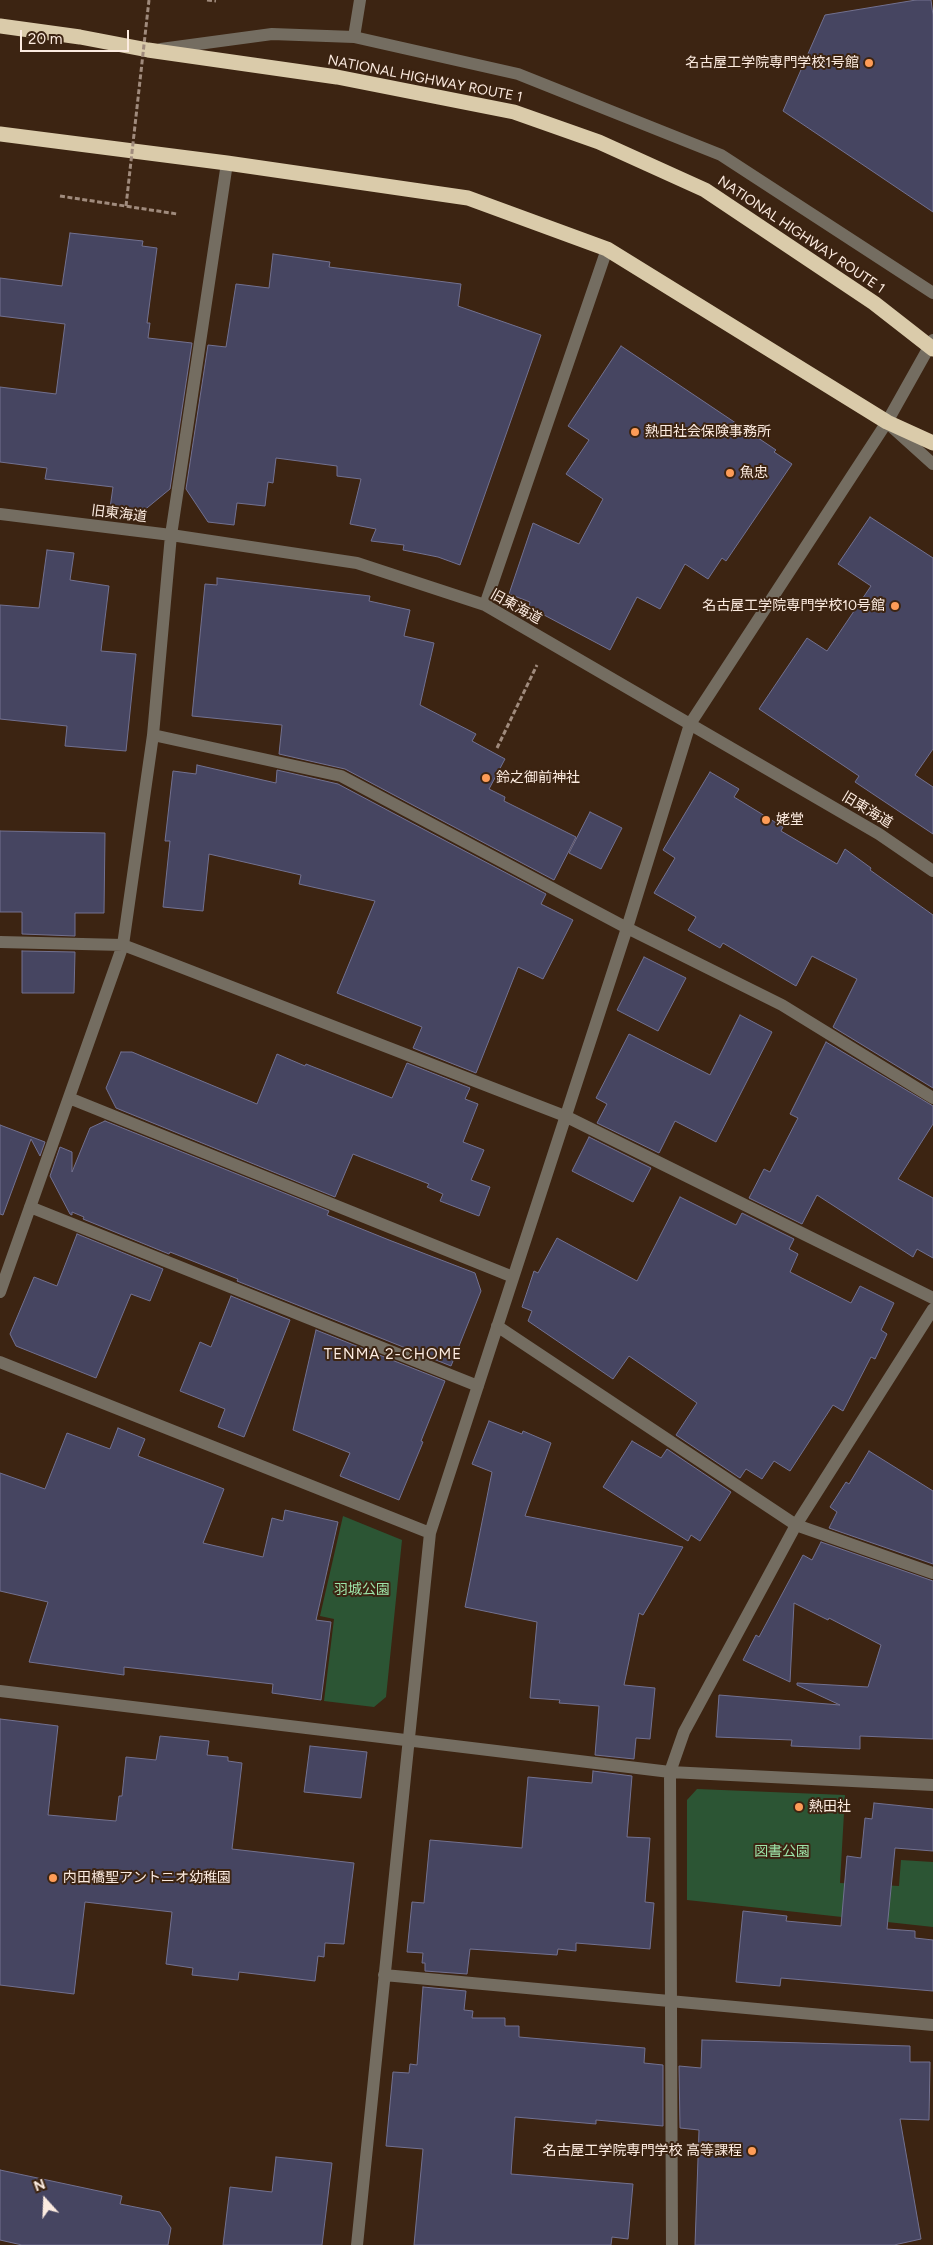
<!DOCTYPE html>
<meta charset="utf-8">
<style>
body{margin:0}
#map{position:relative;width:933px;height:2245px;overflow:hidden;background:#3c2412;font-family:Figtree,sans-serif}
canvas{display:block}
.north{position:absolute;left:20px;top:2175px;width:50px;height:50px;-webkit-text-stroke:4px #3c2412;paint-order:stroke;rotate:340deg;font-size:14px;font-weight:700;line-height:20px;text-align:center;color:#fcebe0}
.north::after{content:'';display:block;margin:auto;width:18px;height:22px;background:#fcebe0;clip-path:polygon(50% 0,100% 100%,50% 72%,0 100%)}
.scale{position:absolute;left:20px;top:30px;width:109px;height:22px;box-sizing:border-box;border:2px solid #fcebe0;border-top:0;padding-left:6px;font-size:15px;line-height:18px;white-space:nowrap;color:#fcebe0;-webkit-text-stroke:4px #3c2412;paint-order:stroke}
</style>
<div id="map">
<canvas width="933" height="2245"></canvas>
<div class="north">N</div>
<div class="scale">20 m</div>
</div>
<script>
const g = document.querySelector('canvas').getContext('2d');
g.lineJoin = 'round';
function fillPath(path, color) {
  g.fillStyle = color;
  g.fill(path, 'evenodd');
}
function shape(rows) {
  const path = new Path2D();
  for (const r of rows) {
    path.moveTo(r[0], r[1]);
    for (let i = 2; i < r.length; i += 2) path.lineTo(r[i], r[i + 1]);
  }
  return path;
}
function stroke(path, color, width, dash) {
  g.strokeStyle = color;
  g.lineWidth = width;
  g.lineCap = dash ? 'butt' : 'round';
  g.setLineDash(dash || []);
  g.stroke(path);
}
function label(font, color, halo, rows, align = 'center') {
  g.font = font + ' Figtree,"Noto Sans JP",sans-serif';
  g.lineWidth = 4;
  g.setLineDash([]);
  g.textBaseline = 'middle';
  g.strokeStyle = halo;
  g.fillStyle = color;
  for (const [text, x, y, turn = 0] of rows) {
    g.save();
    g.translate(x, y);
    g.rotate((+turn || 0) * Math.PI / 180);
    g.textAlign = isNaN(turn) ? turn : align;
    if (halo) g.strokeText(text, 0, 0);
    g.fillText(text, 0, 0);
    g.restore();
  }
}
fillPath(shape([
 [343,1516,402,1540,386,1697,374,1707,324,1701,334,1619,320,1616],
 [697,1789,845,1795,840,1883,899,1886,901,1860,933,1862,933,1927,687,1900,687,1800]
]), '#2c5534');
const building = shape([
 [916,0,931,0,933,15,933,212,783,111,825,15,916,0],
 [70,233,143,241,142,246,157,248,147,323,150,323,148,338,192,343,170,489,142,512,110,508,113,487,45,479,47,468,0,462,0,387,56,394,65,324,0,316,0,278,62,286,70,233],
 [273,254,330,262,329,267,461,284,458,306,541,335,460,565,438,557,403,550,404,545,371,541,376,529,350,524,361,479,337,476,337,466,276,458,273,483,268,482,265,506,237,503,234,525,208,522,186,489,208,345,226,347,236,284,269,288,273,254],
 [621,346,776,450,774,452,792,464,726,561,722,558,708,579,685,564,660,609,637,597,610,650,529,607,530,602,509,594,533,523,579,544,603,499,566,474,589,440,568,426,621,346],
 [870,517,933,558,933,749,915,775,933,787,933,834,855,782,859,776,759,709,807,638,827,651,871,586,838,564,870,517],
 [47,550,74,553,70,580,109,586,101,651,136,654,126,751,65,746,67,726,0,719,0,605,39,608,47,550],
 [217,578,370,596,369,601,410,610,404,636,434,643,420,705,476,734,472,741,505,759,489,789,505,797,504,801,576,837,554,880,345,769,279,754,282,725,192,716,205,584,217,585,217,578],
 [197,765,276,783,277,770,338,784,546,894,541,904,573,920,543,979,518,967,476,1073,413,1048,422,1027,337,993,375,901,299,884,301,875,209,854,203,911,163,907,170,841,165,841,173,771,196,774,197,765],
 [710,772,739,789,734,797,783,827,781,831,837,864,845,849,871,868,870,870,933,915,933,1088,833,1027,857,979,812,956,796,986,723,943,720,948,688,930,696,917,654,893,675,858,663,850,710,772],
 [590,812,622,828,601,869,569,853,590,812],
 [0,831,105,833,104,913,75,913,75,936,22,934,22,912,0,912,0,831],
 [22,951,75,952,74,993,22,993,22,951],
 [644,957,686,978,658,1031,617,1010,644,957],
 [740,1015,772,1032,716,1142,675,1121,659,1153,597,1123,607,1104,596,1098,629,1034,710,1075,740,1015],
 [826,1042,933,1106,933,1124,898,1179,933,1198,933,1258,917,1249,913,1257,817,1195,802,1224,749,1198,764,1169,770,1172,798,1118,790,1114,826,1042],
 [121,1052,132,1052,257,1104,277,1054,305,1066,306,1064,392,1098,407,1063,470,1088,465,1099,478,1104,463,1142,484,1150,471,1180,490,1187,479,1216,440,1201,443,1194,427,1187,429,1184,353,1154,335,1197,116,1108,106,1088,121,1052],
 [105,1121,329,1211,327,1215,389,1240,475,1273,481,1291,451,1366,237,1281,238,1279,170,1252,169,1254,83,1219,84,1217,72,1212,72,1215,70,1214,50,1176,60,1147,72,1152,72,1172,90,1128,105,1121],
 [0,1125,45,1142,40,1156,31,1139,3,1215,0,1214,0,1125],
 [589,1137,651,1168,633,1202,572,1171,589,1137],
 [680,1197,736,1225,742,1213,794,1239,789,1249,798,1254,790,1272,851,1303,860,1286,894,1303,881,1330,887,1334,875,1359,871,1357,843,1411,833,1405,790,1471,774,1461,762,1479,746,1469,740,1478,676,1435,697,1403,629,1356,613,1379,528,1321,532,1311,522,1307,534,1271,538,1273,557,1238,637,1281,680,1197],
 [77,1234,163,1269,150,1301,131,1294,96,1378,16,1346,10,1334,34,1277,57,1286,77,1234],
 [231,1296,290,1320,244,1437,218,1427,225,1409,180,1391,200,1342,211,1347,231,1296],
 [316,1330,445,1381,421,1441,423,1442,399,1500,340,1476,350,1453,293,1430,316,1330],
 [489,1421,522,1434,523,1431,551,1443,525,1516,683,1547,643,1615,639,1613,624,1685,655,1688,650,1739,636,1738,634,1759,595,1755,599,1706,559,1703,560,1700,530,1698,537,1622,465,1607,492,1472,472,1464,489,1421],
 [118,1428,145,1439,138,1456,224,1489,203,1543,263,1557,272,1518,283,1521,285,1510,338,1522,316,1620,331,1622,321,1700,272,1693,273,1684,124,1667,124,1675,29,1662,48,1602,0,1591,0,1473,45,1489,67,1433,110,1449,118,1428],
 [632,1441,661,1458,667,1449,731,1492,700,1541,691,1535,688,1541,603,1487,632,1441],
 [869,1451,933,1491,933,1564,829,1528,837,1512,830,1507,846,1482,849,1484,869,1451],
 [821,1542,933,1581,933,1739,860,1736,860,1749,791,1746,792,1740,716,1737,719,1695,840,1705,797,1685,797,1683,868,1687,881,1645,829,1618,828,1620,794,1603,790,1682,743,1660,756,1635,759,1637,803,1555,812,1560,821,1542],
 [0,1719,58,1726,48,1815,116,1821,119,1796,122,1796,126,1757,156,1760,160,1736,209,1741,207,1755,228,1757,228,1761,242,1763,232,1849,354,1863,344,1944,325,1943,324,1957,318,1956,315,1981,239,1972,238,1980,192,1975,193,1968,166,1964,172,1912,85,1902,74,1994,0,1985,0,1719],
 [310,1746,367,1752,361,1798,304,1792,310,1746],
 [593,1771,632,1776,627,1837,650,1838,645,1902,654,1903,650,1949,576,1943,576,1951,558,1949,557,1955,470,1949,467,1974,425,1971,425,1963,422,1963,423,1953,407,1952,412,1902,424,1903,430,1840,522,1848,528,1777,592,1783,593,1771],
 [874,1803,933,1809,933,1851,895,1848,887,1929,915,1931,915,1938,933,1940,933,1991,781,1978,780,1986,736,1982,743,1911,787,1916,786,1921,841,1926,847,1856,861,1858,865,1818,872,1819,874,1803],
 [423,1987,466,1991,464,2010,473,2011,472,2018,505,2018,505,2026,519,2026,519,2037,645,2048,644,2063,663,2065,663,2126,596,2120,596,2124,515,2117,511,2174,633,2184,628,2239,612,2237,611,2245,414,2245,423,2149,386,2146,393,2072,409,2073,410,2064,417,2065,423,1987],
 [702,2040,910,2046,910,2062,930,2062,929,2120,900,2119,921,2239,894,2245,695,2245,699,2130,680,2128,679,2066,701,2068,702,2040],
 [276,2157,332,2163,322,2245,223,2245,230,2187,272,2192,276,2157],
 [0,2170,122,2196,120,2204,160,2212,171,2228,168,2245,22,2245,0,2240,0,2170]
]);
fillPath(building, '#464561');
stroke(building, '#727190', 1);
stroke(shape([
 [207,0,216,1],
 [60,196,177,214],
 [497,748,537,665]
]), '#a08b7d', 3, [5, 2.5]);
stroke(shape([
 [354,37,360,0],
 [161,49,272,34,354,37,518,74,721,155,933,293],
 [892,427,933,464],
 [0,514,171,535,357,563,485,605,879,834,933,871],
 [485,605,607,249],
 [153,735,341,776,627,928,782,1005,933,1098],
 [0,942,123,945,152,956,565,1116,933,1298],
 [69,1098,513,1277],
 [30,1207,478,1386],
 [0,1292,123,945,153,735,171,535,227,163],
 [497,1326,796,1525,933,1573],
 [0,1362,430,1533],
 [0,1691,670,1772,933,1785],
 [384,1975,933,2025],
 [357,2245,430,1533,627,928,690,724,887,422,933,340],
 [672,2245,670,1772,684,1732,796,1525,933,1309]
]), '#746d61', 12);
stroke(shape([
 [0,26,80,37,148,50,337,77,514,112,599,142,705,190,874,303,933,349],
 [0,134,227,163,468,198,607,249,887,422,933,443]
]), '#dacbaa', 15);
stroke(shape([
 [126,206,149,0]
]), '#a08b7d', 3, [5, 2.5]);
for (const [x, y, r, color] of [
 [869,63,5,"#fe9c57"],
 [635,432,5,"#fe9c57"],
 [730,473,5,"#fe9c57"],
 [895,606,5,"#fe9c57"],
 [486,778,5,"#fe9c57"],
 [766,820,5,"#fe9c57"],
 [799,1807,5,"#fe9c57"],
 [53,1878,5,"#fe9c57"],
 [752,2151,5,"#fe9c57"]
]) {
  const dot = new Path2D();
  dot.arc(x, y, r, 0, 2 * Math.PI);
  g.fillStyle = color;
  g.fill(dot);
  stroke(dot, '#3c2412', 2);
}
label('14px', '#fcebe0', '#3c2412', [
 ["名古屋工学院専門学校1号館",859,63,"right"],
 ["熱田社会保険事務所",645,432],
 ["魚忠",740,473],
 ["名古屋工学院専門学校10号館",885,606,"right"],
 ["鈴之御前神社",496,778],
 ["姥堂",776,820],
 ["熱田社",809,1807],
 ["内田橋聖アントニオ幼稚園",63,1878],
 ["名古屋工学院専門学校 高等課程",742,2151,"right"]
], 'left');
label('14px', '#fcebe0', '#3c2412', [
 ["NATIONAL HIGHWAY ROUTE 1",425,79,11],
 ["NATIONAL HIGHWAY ROUTE 1",801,235,34],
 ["旧東海道",119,514,7],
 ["旧東海道",516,607,29],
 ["旧東海道",867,810,31]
]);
label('14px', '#9de4a9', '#3c2412', [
 ["羽城公園",362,1590],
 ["図書公園",782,1852]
]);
g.letterSpacing = '1px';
label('15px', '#fcebe0', '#3c2412', [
 ["TENMA 2-CHOME",393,1355]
]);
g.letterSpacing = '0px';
</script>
